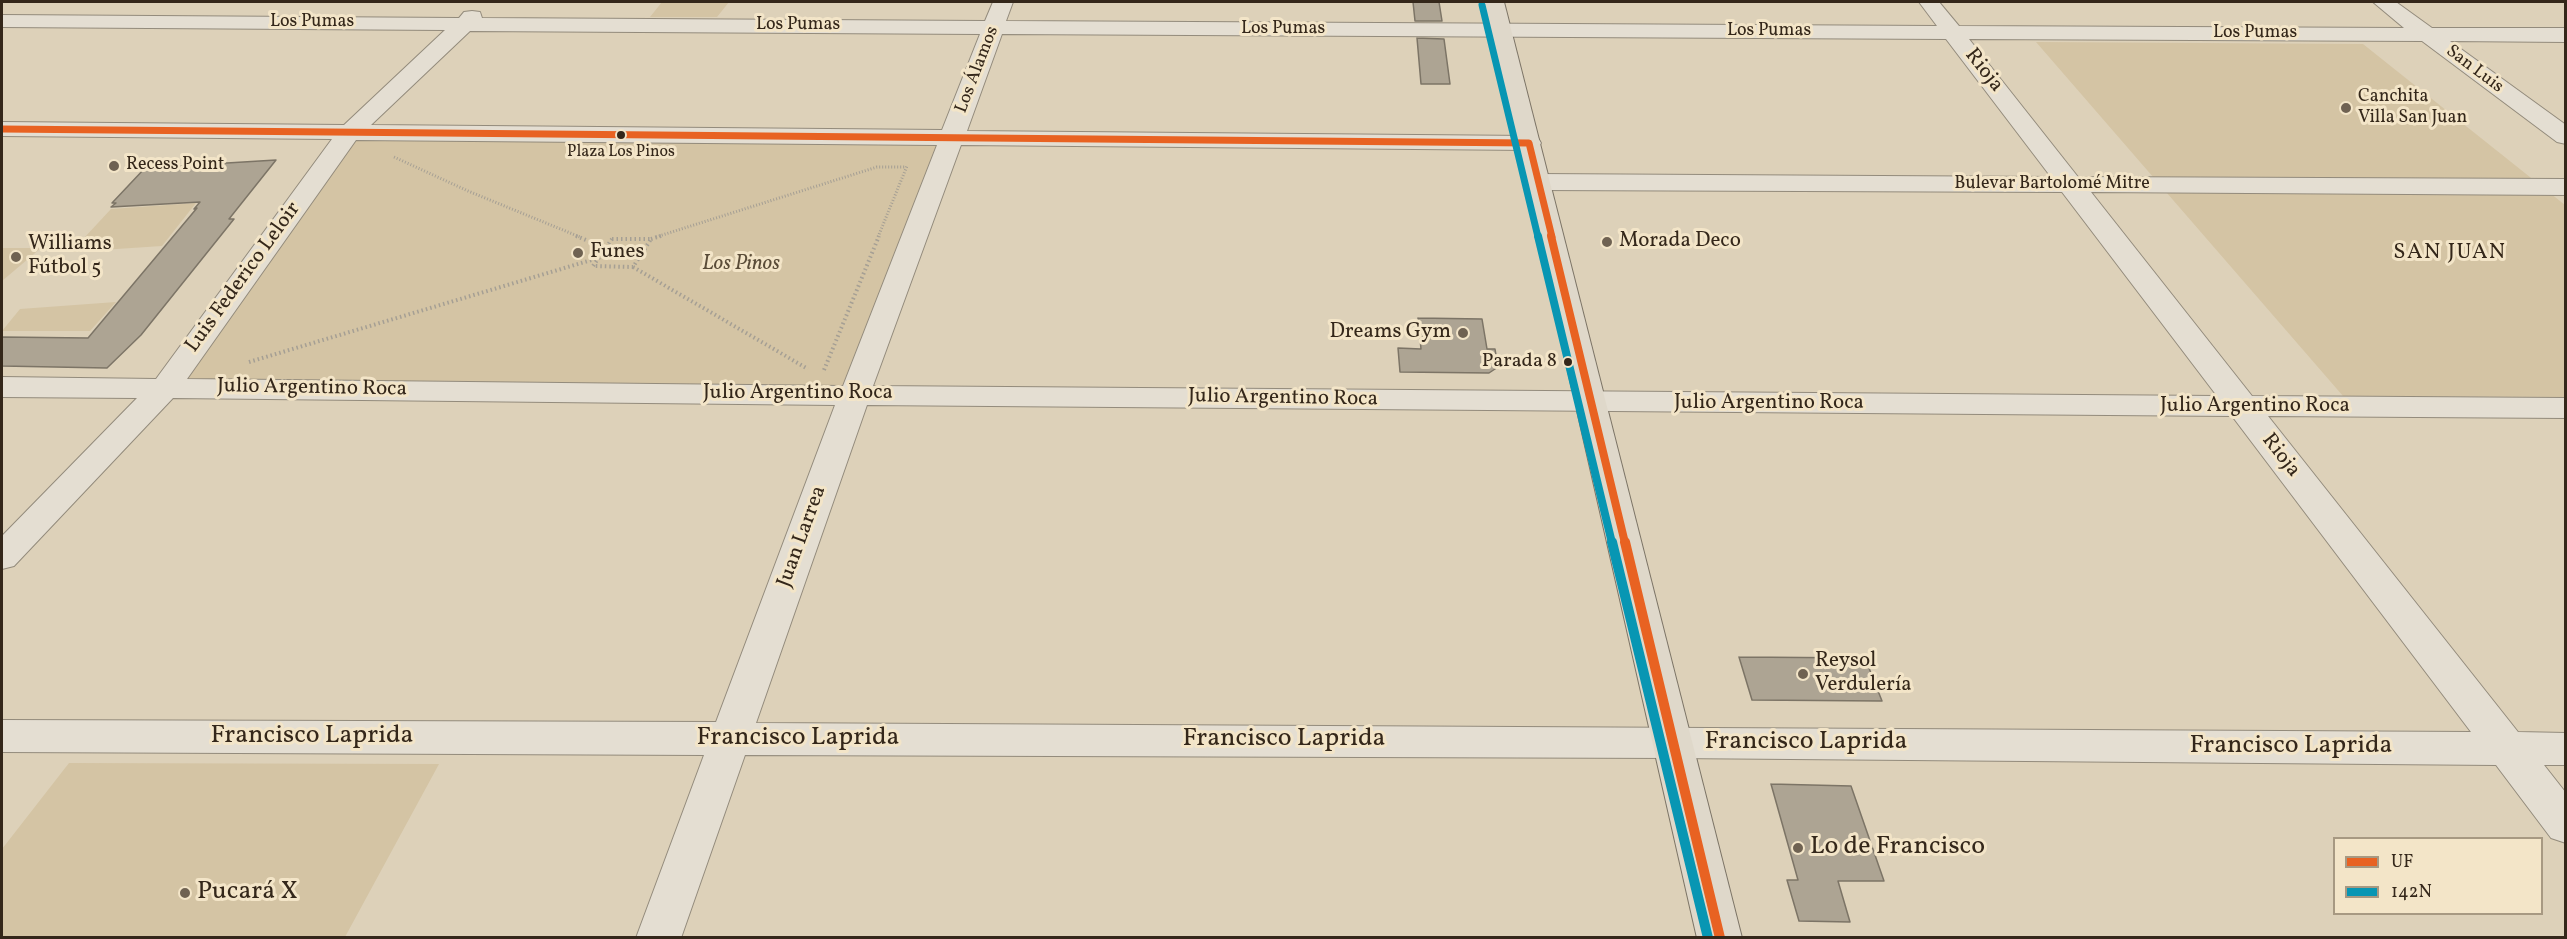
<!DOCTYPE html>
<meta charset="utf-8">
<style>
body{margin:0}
#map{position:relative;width:2567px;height:939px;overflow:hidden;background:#ddd1b9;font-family:Vollkorn,serif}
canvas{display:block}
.frame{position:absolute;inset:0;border:3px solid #34271a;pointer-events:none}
.legend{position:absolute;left:2333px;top:837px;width:210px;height:78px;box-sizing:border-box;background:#f3e5c8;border:2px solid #a79982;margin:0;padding:8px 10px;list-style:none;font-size:18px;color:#34271a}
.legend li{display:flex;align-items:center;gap:12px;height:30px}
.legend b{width:30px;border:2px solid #a79982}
</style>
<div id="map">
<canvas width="2567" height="939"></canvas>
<div class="frame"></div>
<ul class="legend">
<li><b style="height:8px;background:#e86222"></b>UF</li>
<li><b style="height:8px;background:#0896b3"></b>142N</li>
</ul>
</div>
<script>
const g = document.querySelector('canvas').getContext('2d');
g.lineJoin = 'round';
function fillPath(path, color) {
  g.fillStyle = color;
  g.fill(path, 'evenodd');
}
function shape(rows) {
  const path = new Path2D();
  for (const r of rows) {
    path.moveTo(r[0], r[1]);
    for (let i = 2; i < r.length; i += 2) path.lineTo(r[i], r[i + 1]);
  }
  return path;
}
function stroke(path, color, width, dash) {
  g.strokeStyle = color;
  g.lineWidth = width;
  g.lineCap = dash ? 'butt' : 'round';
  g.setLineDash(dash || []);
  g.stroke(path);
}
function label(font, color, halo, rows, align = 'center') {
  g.font = font + ' Vollkorn,serif';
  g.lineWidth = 6;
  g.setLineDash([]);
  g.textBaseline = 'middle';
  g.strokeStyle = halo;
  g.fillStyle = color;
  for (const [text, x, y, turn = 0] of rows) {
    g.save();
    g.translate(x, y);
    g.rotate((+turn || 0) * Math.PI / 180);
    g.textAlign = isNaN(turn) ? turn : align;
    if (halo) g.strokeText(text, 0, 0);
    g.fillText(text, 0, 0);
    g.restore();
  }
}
fillPath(shape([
 [662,2,729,2,717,17,650,17],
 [2036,42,2363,44,2565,205,2565,397,2343,396],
 [348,134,952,138,855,394,165,388],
 [196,203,162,246,71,252,111,209],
 [2,248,41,248,2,281],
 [116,302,90,331,2,331,20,309],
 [69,763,439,764,345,937,2,937,2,849]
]), '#d4c4a4');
const building = shape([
 [1413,2,1439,2,1442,21,1415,21,1413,2],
 [1417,38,1444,39,1450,84,1421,84,1417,38],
 [276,160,229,219,234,219,141,335,107,368,2,366,2,337,88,338,197,208,194,209,200,202,111,207,116,203,112,203,145,168,276,160],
 [1418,318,1482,319,1487,349,1495,349,1498,367,1489,373,1400,372,1398,348,1421,349,1418,318],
 [1739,657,1865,658,1882,701,1752,700,1739,657],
 [1771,784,1851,786,1884,881,1838,881,1850,922,1799,921,1787,880,1798,880,1771,784]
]);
fillPath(building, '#ada493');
stroke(building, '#7c7466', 1.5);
const minor = shape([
 [993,2,1013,2,1006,21,1937,26,1919,2,1939,2,1959,26,2404,28,2373,2,2396,2,2432,28,2566,28,2566,42,2450,41,2566,125,2566,144,2557,142,2422,41,1969,39,2078,177,2566,179,2566,195,2091,192,2252,396,2566,398,2566,418,2268,416,2518,732,2566,733,2566,765,2544,765,2566,793,2566,843,2551,838,2496,765,1673,758,745,755,681,938,636,938,704,755,2,752,2,720,716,722,835,405,173,398,14,566,2,569,2,536,137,398,2,397,2,377,156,379,332,139,2,136,2,122,344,125,445,30,2,27,2,15,459,18,464,12,472,11,480,12,482,18,985,21,993,2],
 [470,31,980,34,942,130,371,125,470,31],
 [1002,34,1946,39,2051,177,1538,174,1529,177,1525,182,1529,187,1538,190,2062,192,2217,396,873,386,961,145,1529,150,1538,148,1541,143,1538,138,1529,136,967,131,1002,34],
 [356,140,937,145,843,386,187,379,356,140],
 [867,405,2232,416,2471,732,756,723,867,405]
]);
const major = shape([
 [1484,2,1504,2,1742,938,1697,938,1484,2]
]);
stroke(minor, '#938b7c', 2);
stroke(major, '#7c7466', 2);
stroke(shape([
 [394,157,468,191,580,237],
 [656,237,877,167,906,167],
 [878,237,907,166]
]), '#a59f94', 3, [1, 2]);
stroke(shape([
 [576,236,606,248],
 [612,239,651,239,633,267,593,266,612,239],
 [651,239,661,236],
 [633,267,808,369],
 [249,362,598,258],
 [824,370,879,236]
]), '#a59f94', 4, [1.5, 3]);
fillPath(minor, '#e4ded2');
fillPath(major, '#dfd8ca');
stroke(shape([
 [2,129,1529,143,1552,237]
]), '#e86222', 7);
stroke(shape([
 [1551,236,1625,543]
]), '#e86222', 8);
stroke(shape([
 [1625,542,1720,938]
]), '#e86222', 10);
stroke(shape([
 [1482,5,1538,237]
]), '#0896b3', 7);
stroke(shape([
 [1538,236,1612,543]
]), '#0896b3', 8);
stroke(shape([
 [1612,542,1708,938]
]), '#0896b3', 10);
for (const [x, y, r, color] of [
 [2346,108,6,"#6f6252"],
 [621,135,5,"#34271a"],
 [114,166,6,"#6f6252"],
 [1607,242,6,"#6f6252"],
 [578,253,6,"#6f6252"],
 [16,257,6,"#6f6252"],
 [1463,333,6,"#6f6252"],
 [1568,362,5,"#34271a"],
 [1803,674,6,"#6f6252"],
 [1798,848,6,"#6f6252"],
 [185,893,6,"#6f6252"]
]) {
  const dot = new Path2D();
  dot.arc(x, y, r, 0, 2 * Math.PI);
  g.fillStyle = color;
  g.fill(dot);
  stroke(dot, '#f3e5c8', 2);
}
label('16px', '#34271a', '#f3e5c8', [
 ["Plaza Los Pinos",621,153]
]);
label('18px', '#34271a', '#f3e5c8', [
 ["Los Pumas",312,23],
 ["Los Pumas",798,26],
 ["Los Pumas",1283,30],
 ["Los Pumas",1769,32],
 ["Los Pumas",2255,34],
 ["Los Álamos",978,70,-69],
 ["San Luis",2474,70,37],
 ["Bulevar Bartolomé Mitre",2052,185]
]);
label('18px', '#34271a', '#f3e5c8', [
 ["Canchita",2358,98],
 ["Villa San Juan",2358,119],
 ["Recess Point",126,166]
], 'left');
label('20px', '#34271a', '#f3e5c8', [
 ["Parada 8",1557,362]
], 'right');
label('21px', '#34271a', '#f3e5c8', [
 ["Rioja",1983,71,52],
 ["Luis Federico Leloir",244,278,-54],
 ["Julio Argentino Roca",312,389,1],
 ["Julio Argentino Roca",798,394],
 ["Julio Argentino Roca",1283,399,1],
 ["Julio Argentino Roca",1769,404],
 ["Julio Argentino Roca",2255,407],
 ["Rioja",2280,456,52],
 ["Juan Larrea",803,537,-70]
]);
label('21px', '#34271a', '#f3e5c8', [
 ["Morada Deco",1619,242],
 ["Williams",28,245],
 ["Fútbol 5",28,269],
 ["Funes",590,253],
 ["Dreams Gym",1451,333,"right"],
 ["Reysol",1815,662],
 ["Verdulería",1815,686]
], 'left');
label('italic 21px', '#5a4c38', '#f3e5c8', [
 ["Los Pinos",741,265]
]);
g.letterSpacing = '1.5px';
label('22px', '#34271a', '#f3e5c8', [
 ["SAN JUAN",2450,254]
]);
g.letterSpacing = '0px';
label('26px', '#34271a', '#f3e5c8', [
 ["Francisco Laprida",312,737],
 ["Francisco Laprida",798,739],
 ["Francisco Laprida",1284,740],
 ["Francisco Laprida",1806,743],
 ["Francisco Laprida",2291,747]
]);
label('26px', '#34271a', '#f3e5c8', [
 ["Lo de Francisco",1810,848],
 ["Pucará X",197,893]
], 'left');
</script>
